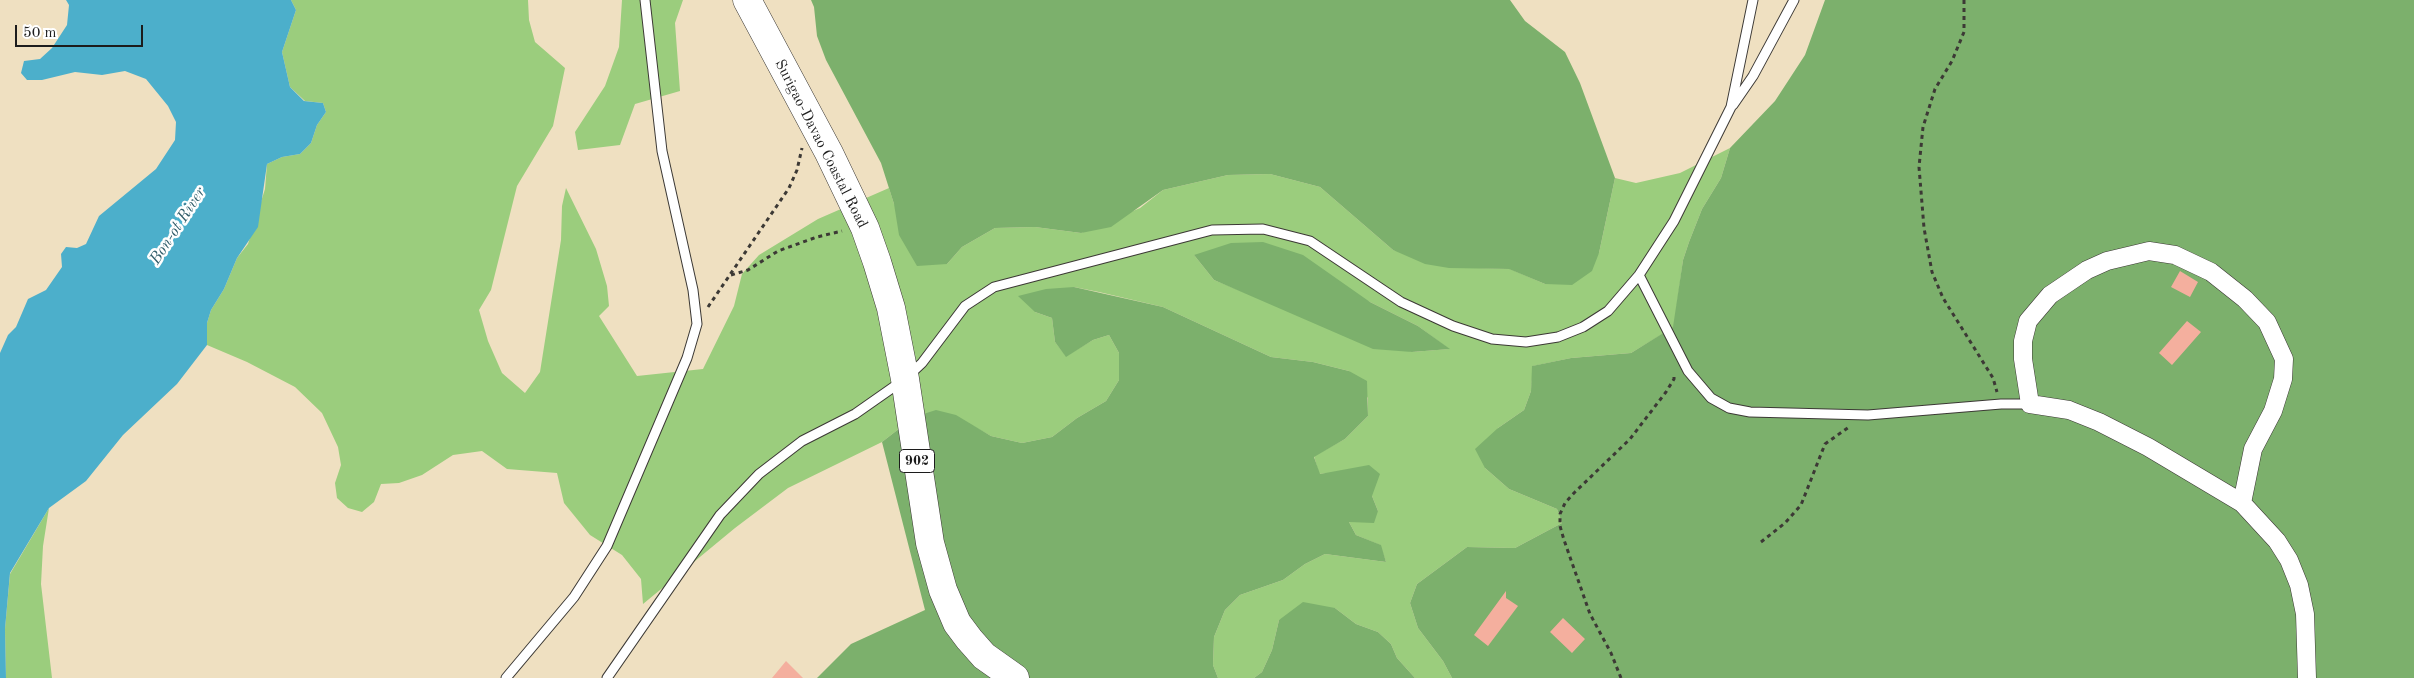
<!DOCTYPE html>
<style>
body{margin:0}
#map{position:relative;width:2414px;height:678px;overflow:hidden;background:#efe0c1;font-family:"Old Standard TT",serif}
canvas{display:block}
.scale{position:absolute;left:15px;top:25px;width:128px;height:22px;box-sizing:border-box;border:2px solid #1c1c1c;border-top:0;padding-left:6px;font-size:15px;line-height:18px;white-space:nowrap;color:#1c1c1c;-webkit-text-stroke:4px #fff;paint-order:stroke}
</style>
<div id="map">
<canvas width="2414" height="678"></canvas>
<div class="scale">50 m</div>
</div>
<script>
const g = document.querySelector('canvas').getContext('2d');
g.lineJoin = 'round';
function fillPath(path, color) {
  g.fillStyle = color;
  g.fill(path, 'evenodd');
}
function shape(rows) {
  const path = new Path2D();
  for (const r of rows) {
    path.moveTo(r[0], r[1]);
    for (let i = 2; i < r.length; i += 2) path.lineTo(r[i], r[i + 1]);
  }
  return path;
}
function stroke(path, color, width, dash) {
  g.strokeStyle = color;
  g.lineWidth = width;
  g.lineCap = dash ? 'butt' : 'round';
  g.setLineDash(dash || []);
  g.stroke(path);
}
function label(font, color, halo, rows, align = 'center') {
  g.font = font + ' "Old Standard TT",serif';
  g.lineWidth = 5;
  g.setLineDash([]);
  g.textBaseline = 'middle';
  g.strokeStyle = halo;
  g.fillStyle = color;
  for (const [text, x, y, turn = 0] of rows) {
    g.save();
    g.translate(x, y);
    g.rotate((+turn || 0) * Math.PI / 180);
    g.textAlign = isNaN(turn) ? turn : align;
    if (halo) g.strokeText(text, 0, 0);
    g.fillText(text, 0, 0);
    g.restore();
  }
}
fillPath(shape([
 [291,0,528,0,529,20,535,42,565,68,553,126,517,186,491,290,479,310,488,341,502,373,525,393,540,372,561,240,562,206,566,188,596,249,607,286,609,306,599,316,637,376,703,369,734,306,742,274,759,255,818,219,889,188,894,204,947,264,962,247,995,228,1035,227,1081,233,1140,208,1163,190,1228,175,1270,174,1320,187,1393,250,1479,268,1510,269,1545,284,1599,253,1615,178,1636,183,1680,173,1730,148,1721,178,1702,209,1689,242,1683,260,1674,327,1631,353,1571,358,1533,366,1531,391,1524,410,1498,428,1485,468,1509,489,1557,509,1562,523,1515,548,1467,547,1417,584,1410,603,1418,628,1443,661,1452,678,1415,678,1397,658,1391,644,1378,632,1356,624,1335,608,1279,620,1272,650,1262,672,1254,678,1218,678,1213,665,1214,637,1225,610,1240,595,1283,580,1305,564,1325,554,1386,562,1380,545,1356,535,1349,522,1378,511,1372,496,1342,472,1319,474,1314,456,1345,439,1368,416,1368,398,1349,371,1313,362,1271,357,1163,307,1099,292,1074,287,1035,312,1052,318,1055,342,1066,356,1093,340,1109,335,1119,353,1119,380,1106,401,1077,418,1052,437,1022,443,991,436,973,426,914,417,882,442,788,488,735,528,643,604,641,579,622,555,590,535,564,503,557,473,507,469,482,451,453,455,422,475,399,483,381,484,374,502,362,512,348,508,337,498,335,483,341,465,338,447,322,413,295,387,247,362,207,345,207,323,211,310,224,289,237,258,248,244,265,189,267,164,282,157,300,154,311,143,317,125,326,112,323,103,305,101,290,87,282,52,296,10],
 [1194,255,1370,302,1418,326,1449,349,1412,352,1285,309,1214,280],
 [622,0,683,0,675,23,680,91,635,104,620,145,578,150,575,132,605,86,619,47],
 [49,508,43,546,41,584,52,678,6,678,5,629,10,574]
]), '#9bcd7d');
fillPath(shape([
 [811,0,1510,0,1525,21,1565,52,1580,83,1615,178,1599,253,1592,271,1572,285,1545,284,1509,269,1449,268,1425,264,1393,250,1320,187,1270,174,1228,175,1163,190,1111,227,1081,233,1035,227,995,228,962,247,947,264,917,266,899,235,894,204,881,163,826,60,817,36,814,7],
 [1825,0,2414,0,2414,678,1452,678,1443,661,1418,628,1410,603,1417,584,1467,547,1515,548,1562,523,1557,509,1509,489,1485,468,1475,449,1498,428,1524,410,1531,391,1532,366,1571,358,1631,353,1673,327,1683,260,1689,242,1702,209,1721,178,1730,148,1775,101,1805,55],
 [1263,242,1303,255,1370,302,1418,326,1450,349,1412,352,1373,349,1214,280,1194,255,1231,243],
 [1074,287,1163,307,1271,357,1313,362,1349,371,1367,381,1368,416,1345,439,1314,457,1320,474,1369,465,1380,474,1372,496,1378,511,1374,523,1349,522,1356,535,1381,545,1386,562,1325,554,1305,564,1283,580,1240,595,1225,610,1214,637,1213,665,1218,678,817,678,851,644,925,610,882,442,914,417,936,410,956,415,991,436,1022,443,1052,437,1077,418,1106,401,1119,380,1119,353,1109,335,1093,340,1066,357,1055,342,1052,318,1035,312,1018,296,1046,289],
 [1303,602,1335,608,1356,624,1378,632,1391,644,1397,658,1415,678,1254,678,1262,672,1272,650,1279,620]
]), '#7cb06c');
fillPath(shape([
 [66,0,291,0,296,10,282,52,290,87,304,101,323,103,326,112,317,125,311,143,300,154,282,157,267,164,258,227,237,258,224,289,211,310,207,323,207,345,177,384,123,435,86,481,49,508,10,573,5,629,6,678,0,678,0,353,8,335,16,327,28,299,46,290,62,267,61,254,66,247,77,248,86,244,99,216,156,169,175,140,176,122,168,106,146,79,125,71,102,75,75,72,42,80,27,80,21,73,24,61,40,59,52,48,67,25,69,5]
]), '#4cafcb');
fillPath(shape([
 [2180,271,2198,282,2190,297,2171,287],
 [2187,321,2201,332,2172,365,2159,353],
 [1506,591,1506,598,1518,606,1488,646,1474,635],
 [1563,618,1585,639,1572,653,1550,632],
 [786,661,803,678,772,678]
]), '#f4af9e');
const lane = shape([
 [1733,105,1753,76,1794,0],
 [1639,275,1688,371,1711,398,1729,408,1750,412,1868,415,2001,404,2030,404],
 [506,678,574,597,607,546,687,358,697,324,693,290,662,151,645,0],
 [607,678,720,515,759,474,802,441,855,414,905,379,922,363,965,306,994,287,1212,230,1263,229,1310,241,1401,302,1453,326,1492,339,1526,342,1558,337,1583,327,1608,311,1639,275,1674,221,1731,107,1753,0]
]);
const street = shape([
 [2242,503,2253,449,2273,411,2283,379,2284,359,2267,322,2245,299,2211,272,2175,255,2149,251,2107,261,2087,270,2050,295,2028,321,2023,341,2023,359,2030,404,2069,410,2099,422,2148,447,2242,503,2277,541,2289,560,2299,585,2305,614,2307,678]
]);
const highway = shape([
 [747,0,829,153,865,228,877,262,891,308,905,379,930,543,943,590,957,623,969,639,984,656,1015,678]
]);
stroke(lane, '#3c3935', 11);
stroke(street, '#3c3935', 19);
stroke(highway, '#3c3935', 29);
stroke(shape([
 [1964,0,1964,32,1952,61,1935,89,1923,127,1919,167,1924,228,1932,272,1943,298,1993,378,1997,392],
 [731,275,748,270,778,251,817,237,842,231],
 [708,307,789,188,797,170,802,148],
 [1761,542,1785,523,1801,505,1825,444,1849,427],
 [1621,678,1611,653,1590,614,1564,540,1560,526,1560,514,1565,503,1574,493,1630,439,1666,392,1674,379,1674,373]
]), '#3c3935', 3, [4, 4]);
stroke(lane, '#fff', 9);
stroke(street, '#fff', 18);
stroke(highway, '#fff', 28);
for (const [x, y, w] of [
 [917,461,35]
]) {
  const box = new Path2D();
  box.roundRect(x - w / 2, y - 11.5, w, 23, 4);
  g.fillStyle = '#fff';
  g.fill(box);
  stroke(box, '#1c1c1c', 1);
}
label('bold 14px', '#1c1c1c', null, [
 ["902",917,461]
]);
label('15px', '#1c1c1c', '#fff', [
 ["Surigao-Davao Coastal Road",821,144,63]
]);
label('italic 16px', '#325e6b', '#fff', [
 ["Bon-ot River",178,226,-57]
]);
</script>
